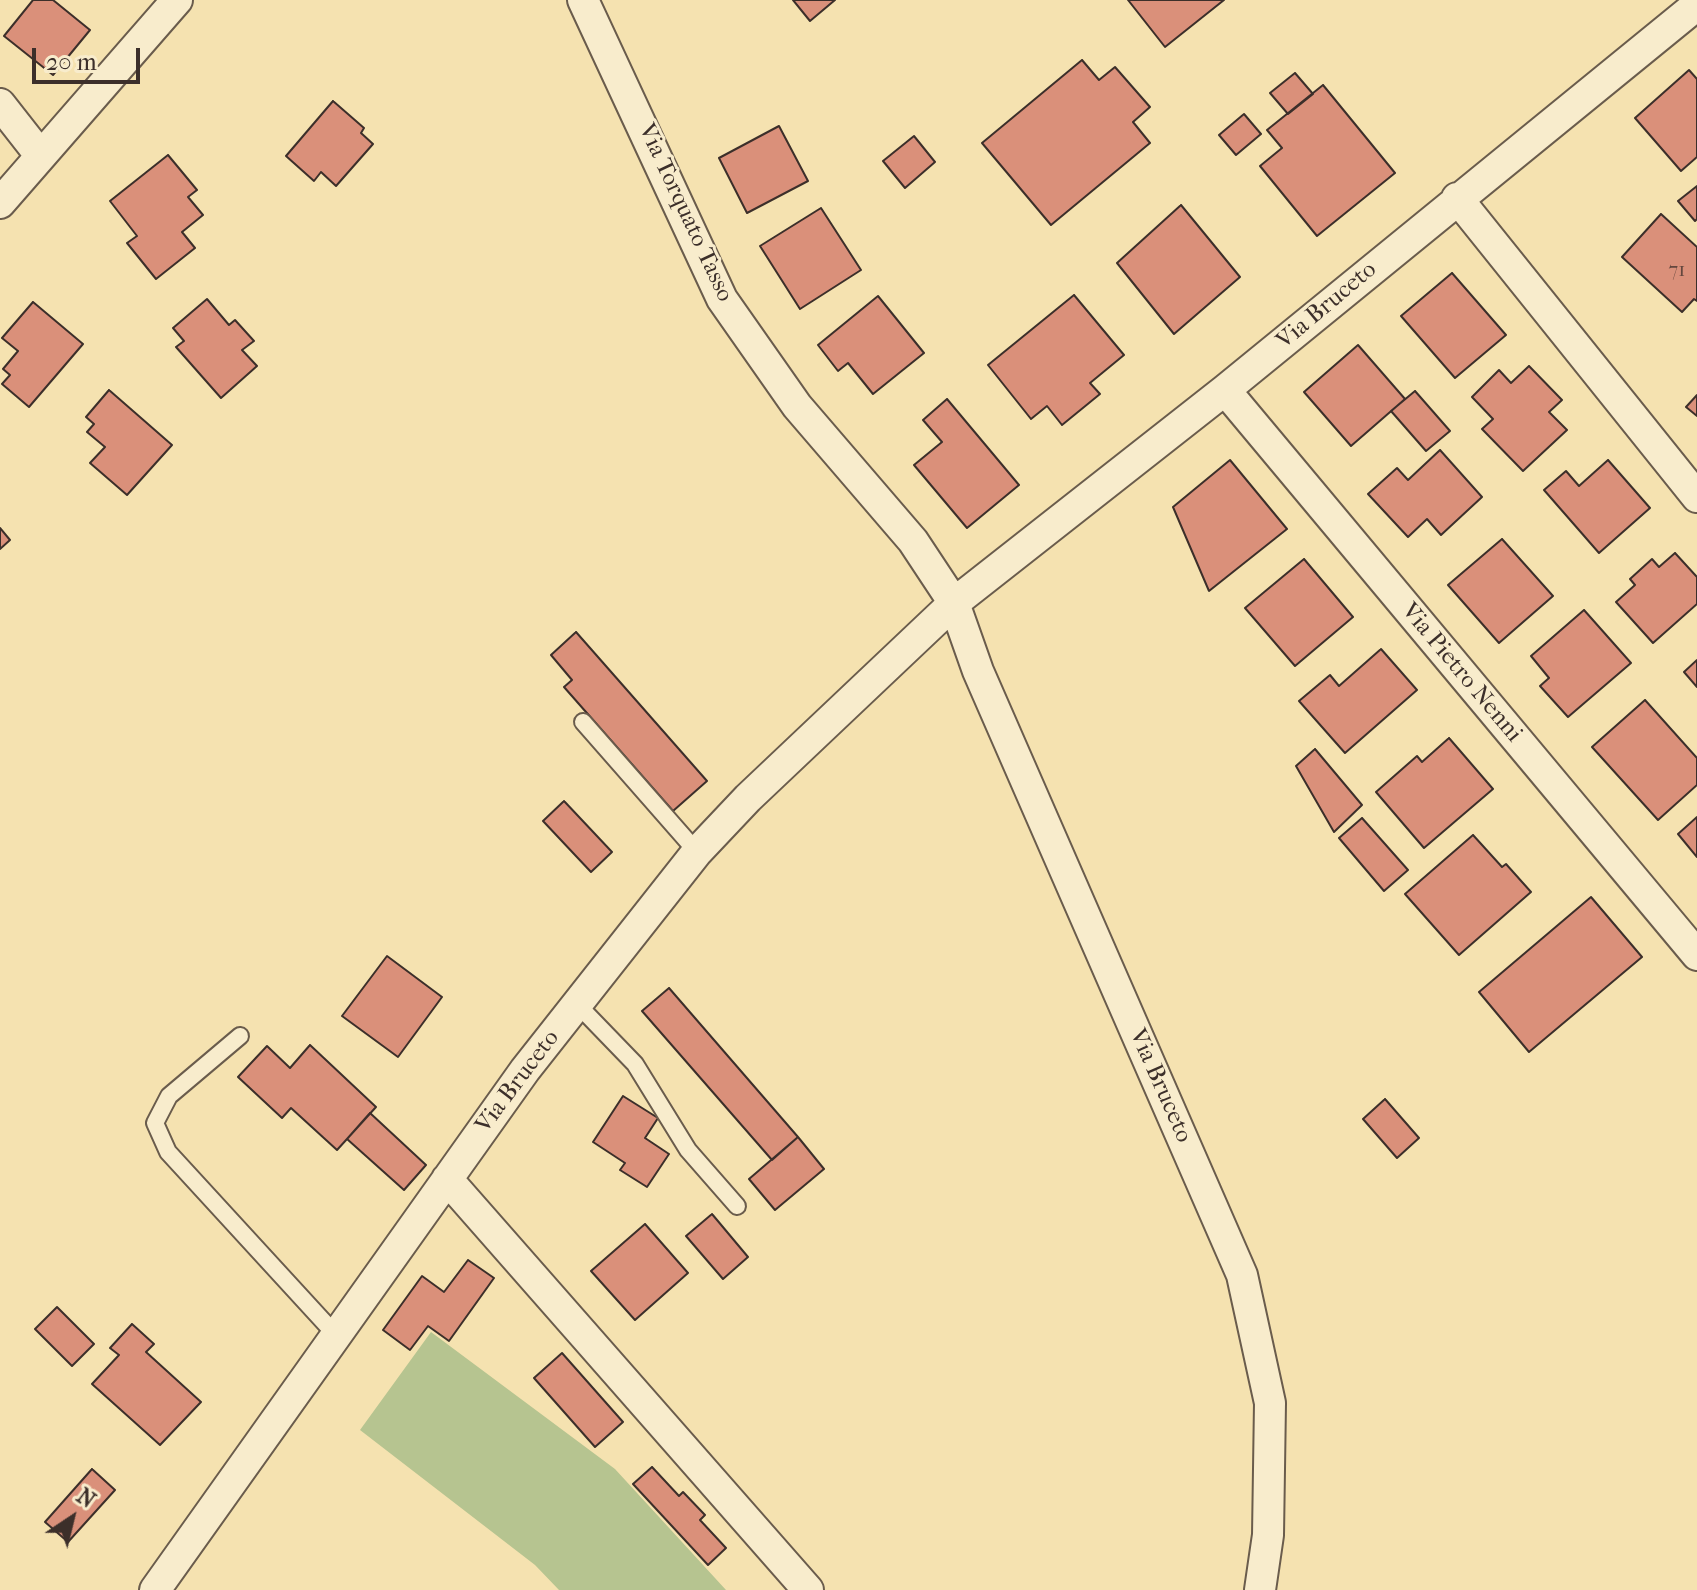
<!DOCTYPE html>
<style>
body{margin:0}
#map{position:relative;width:1697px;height:1590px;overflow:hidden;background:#f5e2b0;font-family:"IM FELL French Canon",serif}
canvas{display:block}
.north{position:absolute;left:32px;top:1478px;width:80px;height:80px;-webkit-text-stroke:6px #f8eccc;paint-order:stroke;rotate:35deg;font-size:22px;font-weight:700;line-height:32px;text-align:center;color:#3c2f2a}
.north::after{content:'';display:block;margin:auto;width:28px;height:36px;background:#3c2f2a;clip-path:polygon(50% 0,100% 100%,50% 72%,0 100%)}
.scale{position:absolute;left:32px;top:48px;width:108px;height:36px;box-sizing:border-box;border:4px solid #3c2f2a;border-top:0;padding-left:10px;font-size:24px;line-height:28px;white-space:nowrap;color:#3c2f2a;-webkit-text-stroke:6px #f8eccc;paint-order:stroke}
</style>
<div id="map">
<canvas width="1697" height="1590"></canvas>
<div class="north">N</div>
<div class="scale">20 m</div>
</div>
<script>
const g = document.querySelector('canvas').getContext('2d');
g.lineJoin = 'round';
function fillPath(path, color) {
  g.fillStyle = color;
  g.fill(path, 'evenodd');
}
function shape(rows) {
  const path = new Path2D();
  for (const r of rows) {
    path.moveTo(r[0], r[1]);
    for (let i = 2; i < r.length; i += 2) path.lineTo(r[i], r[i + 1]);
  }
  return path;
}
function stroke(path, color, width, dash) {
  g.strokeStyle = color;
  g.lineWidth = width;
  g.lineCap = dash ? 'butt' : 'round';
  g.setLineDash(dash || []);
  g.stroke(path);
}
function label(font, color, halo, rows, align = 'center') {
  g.font = font + ' "IM FELL French Canon",serif';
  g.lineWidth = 6;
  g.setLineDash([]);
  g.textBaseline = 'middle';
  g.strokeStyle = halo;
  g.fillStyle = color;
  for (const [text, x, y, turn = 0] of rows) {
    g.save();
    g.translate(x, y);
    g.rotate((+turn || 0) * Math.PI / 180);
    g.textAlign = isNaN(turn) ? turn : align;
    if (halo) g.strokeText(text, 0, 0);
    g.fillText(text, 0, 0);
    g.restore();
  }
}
fillPath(shape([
 [431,1332,615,1469,726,1590,559,1590,535,1565,360,1430]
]), '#b6c490');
const building = shape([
 [33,0,53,0,90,30,53,75,4,36,33,0],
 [793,0,835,0,810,21,793,0],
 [1128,0,1224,0,1165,47,1128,0],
 [1082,60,1099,80,1115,67,1150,107,1133,122,1150,143,1051,225,982,143,1082,60],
 [1689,70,1697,79,1697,157,1681,171,1635,118,1689,70],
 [1295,73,1313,94,1288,114,1270,93,1295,73],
 [1323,85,1395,173,1317,236,1260,166,1282,148,1267,130,1323,85],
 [333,101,364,128,361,133,373,144,336,186,321,172,314,181,286,156,333,101],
 [1244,114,1261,134,1236,155,1219,135,1244,114],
 [779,126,808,181,747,213,719,158,779,126],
 [914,136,935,162,905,188,883,161,914,136],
 [168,155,197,190,188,197,203,215,182,232,195,248,156,279,127,243,137,236,110,201,168,155],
 [1697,186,1697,219,1695,221,1678,201,1697,186],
 [1181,205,1240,277,1174,334,1117,263,1181,205],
 [821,208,861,270,800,309,760,246,821,208],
 [1661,214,1697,247,1697,301,1694,299,1682,312,1622,257,1661,214],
 [1452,273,1506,335,1455,378,1401,316,1452,273],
 [1074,295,1124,355,1090,383,1100,394,1062,425,1047,406,1031,419,988,365,1074,295],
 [878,296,924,353,873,394,848,363,838,371,818,345,878,296],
 [207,299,229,325,235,320,254,341,242,350,257,366,221,398,176,347,184,341,173,328,207,299],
 [33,302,83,344,29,407,2,384,10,375,3,369,18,351,2,338,33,302],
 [1358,345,1405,399,1351,446,1304,392,1358,345],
 [1529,366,1562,400,1549,412,1567,430,1523,471,1482,429,1493,419,1472,397,1499,370,1511,383,1529,366],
 [109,390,172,445,127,495,90,463,105,447,87,432,94,424,86,417,109,390],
 [1415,391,1450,431,1426,451,1391,411,1415,391],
 [1697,395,1697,416,1686,407,1697,395],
 [947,399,1019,485,967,528,914,465,942,442,923,420,947,399],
 [1440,450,1482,497,1441,535,1427,519,1408,537,1368,494,1397,468,1408,480,1440,450],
 [1230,460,1287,529,1209,591,1173,507,1230,460],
 [1608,460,1650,508,1599,553,1544,490,1566,471,1579,486,1608,460],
 [0,528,10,540,0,549,0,528],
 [1502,539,1553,596,1499,643,1448,585,1502,539],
 [1675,553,1697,577,1697,604,1653,643,1616,602,1635,585,1630,579,1652,559,1659,567,1675,553],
 [1304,559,1353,617,1295,666,1245,608,1304,559],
 [1584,610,1631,663,1568,717,1540,686,1549,678,1531,656,1584,610],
 [576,632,707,781,673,811,564,687,572,680,551,655,576,632],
 [1381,649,1417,690,1345,753,1299,701,1330,675,1339,686,1381,649],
 [1697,660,1697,687,1684,672,1697,660],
 [1645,700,1697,758,1697,785,1658,820,1592,747,1645,700],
 [1449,738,1493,789,1424,848,1376,792,1417,756,1422,762,1449,738],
 [1315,749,1362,805,1334,832,1296,766,1315,749],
 [564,801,612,852,591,872,543,821,564,801],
 [1697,817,1697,857,1678,834,1697,817],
 [1362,818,1408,870,1384,891,1339,838,1362,818],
 [1473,835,1502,867,1506,864,1531,892,1459,955,1405,894,1473,835],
 [1591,897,1642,957,1529,1052,1479,992,1591,897],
 [387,956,442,997,398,1057,342,1016,387,956],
 [669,988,798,1137,772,1160,642,1011,669,988],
 [310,1045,376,1107,337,1150,291,1108,282,1118,238,1077,267,1046,290,1068,310,1045],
 [623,1096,658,1118,645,1138,669,1154,647,1187,620,1170,625,1163,593,1142,623,1096],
 [1385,1099,1419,1138,1397,1158,1363,1119,1385,1099],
 [370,1113,426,1165,404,1190,347,1139,370,1113],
 [798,1137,824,1169,775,1210,749,1179,798,1137],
 [712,1214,748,1257,723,1279,686,1236,712,1214],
 [645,1224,688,1273,635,1320,591,1271,645,1224],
 [468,1260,494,1278,449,1341,428,1326,410,1350,383,1330,422,1276,444,1292,468,1260],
 [57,1307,94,1344,72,1366,35,1329,57,1307],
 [132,1324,154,1344,146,1352,201,1402,160,1445,92,1384,119,1355,110,1348,132,1324],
 [562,1353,623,1422,595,1447,534,1378,562,1353],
 [652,1467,679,1496,683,1492,705,1515,700,1520,726,1548,708,1565,633,1484,652,1467],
 [92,1469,115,1490,68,1542,45,1522,92,1469]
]);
fillPath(building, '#da907a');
stroke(building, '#3c2f2a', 2);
const lane = shape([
 [583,722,697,852],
 [577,1004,635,1064,688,1150,737,1206],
 [240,1036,169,1096,155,1123,168,1152,335,1334]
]);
const street = shape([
 [583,0,722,299,797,406,913,541,954,603,978,671,1242,1275,1270,1403,1268,1535,1260,1590],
 [0,104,40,155],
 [1457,198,1697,497],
 [0,203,177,0],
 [1225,390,1697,955],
 [447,1179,808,1590],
 [155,1590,525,1070,697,852,748,798,954,603,1225,390,1697,5]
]);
stroke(lane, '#6a5c4c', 20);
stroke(street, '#6a5c4c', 34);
stroke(lane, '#f8eccc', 16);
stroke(street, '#f8eccc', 30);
label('20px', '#64473e', null, [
 ["71",1677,271]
]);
label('24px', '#3c2f2a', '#f8eccc', [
 ["Via Torquato Tasso",685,213,65],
 ["Via Bruceto",1327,306,-40],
 ["Via Pietro Nenni",1461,673,50],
 ["Via Bruceto",518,1082,-53],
 ["Via Bruceto",1160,1086,66]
]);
</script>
